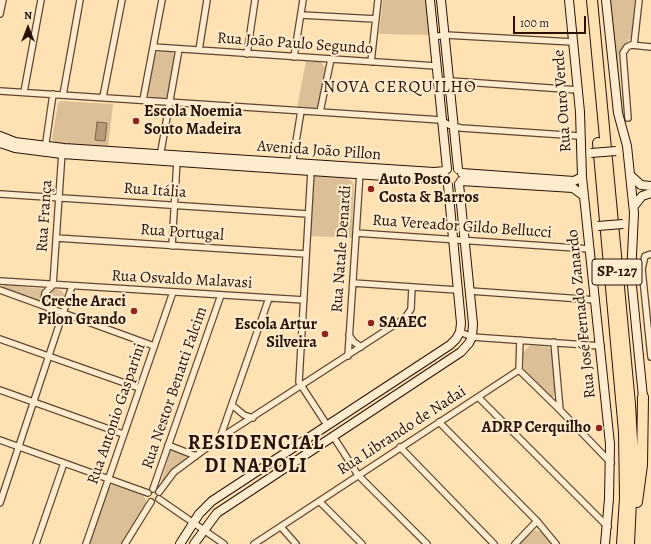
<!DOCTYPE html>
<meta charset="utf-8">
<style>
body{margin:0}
#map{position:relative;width:651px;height:544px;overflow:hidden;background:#ffe2b4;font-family:Alegreya,serif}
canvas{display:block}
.north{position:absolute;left:8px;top:8px;width:40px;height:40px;-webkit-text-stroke:3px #ffecce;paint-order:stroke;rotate:0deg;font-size:11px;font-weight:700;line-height:16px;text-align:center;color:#291205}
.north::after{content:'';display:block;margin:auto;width:14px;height:18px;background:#291205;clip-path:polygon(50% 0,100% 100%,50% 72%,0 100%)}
.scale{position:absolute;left:513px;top:16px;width:73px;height:18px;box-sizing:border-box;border:2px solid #291205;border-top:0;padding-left:5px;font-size:12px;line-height:14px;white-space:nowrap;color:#291205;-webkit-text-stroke:3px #ffecce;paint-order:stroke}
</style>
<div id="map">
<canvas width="651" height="544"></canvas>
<div class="north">N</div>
<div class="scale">100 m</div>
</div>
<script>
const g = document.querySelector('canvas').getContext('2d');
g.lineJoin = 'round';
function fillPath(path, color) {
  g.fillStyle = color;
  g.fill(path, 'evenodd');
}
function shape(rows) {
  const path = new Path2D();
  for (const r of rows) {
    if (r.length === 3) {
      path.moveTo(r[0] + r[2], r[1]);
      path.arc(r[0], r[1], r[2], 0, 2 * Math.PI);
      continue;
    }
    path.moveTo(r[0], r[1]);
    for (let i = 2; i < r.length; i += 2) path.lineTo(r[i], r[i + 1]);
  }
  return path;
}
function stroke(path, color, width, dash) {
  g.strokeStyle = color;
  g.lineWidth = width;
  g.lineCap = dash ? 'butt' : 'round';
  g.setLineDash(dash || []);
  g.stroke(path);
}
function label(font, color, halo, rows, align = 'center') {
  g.font = font + ' Alegreya,serif';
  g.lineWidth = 4;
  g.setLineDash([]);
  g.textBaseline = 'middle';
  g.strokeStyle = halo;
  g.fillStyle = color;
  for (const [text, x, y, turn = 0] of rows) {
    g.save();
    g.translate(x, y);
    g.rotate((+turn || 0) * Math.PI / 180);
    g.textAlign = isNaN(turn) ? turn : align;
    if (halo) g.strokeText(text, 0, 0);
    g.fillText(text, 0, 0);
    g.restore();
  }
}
fillPath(shape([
 [383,0,426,0,429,35,379,34],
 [609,0,635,0,631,38,620,50,618,57,623,119],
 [159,51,172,52,175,58,169,92,167,97,163,98,153,98,149,96,148,93,155,54],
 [306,61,321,62,326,69,319,103,317,107,312,109,297,108],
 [60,101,113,104,108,148,56,144,54,142,52,139,58,103],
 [314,176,347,177,354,184,352,238,310,236],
 [5,285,44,289,42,293,41,303,3,289,3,286],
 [56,298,9],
 [530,345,548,347,551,350,556,393,553,397,550,397,524,369,523,353],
 [172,450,186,455,186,459,172,470,161,483,170,451],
 [113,485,143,495,146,501,145,506,121,544,89,544,108,488],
 [535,530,542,532,553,544,519,544]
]), '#dbbf96');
const water = shape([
 [97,122,107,123,105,141,95,140,97,122]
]);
fillPath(water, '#b69b78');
stroke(water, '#7e644a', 1);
const street = shape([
 [0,14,3,0],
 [301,15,376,19],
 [433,37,445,35,573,42],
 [634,45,639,0],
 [153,47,436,66],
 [199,50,207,0],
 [247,54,255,0],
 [294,57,303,0],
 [371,62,378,0],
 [437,80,578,90],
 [0,91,441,120,449,125,461,128,580,136],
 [24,92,41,0],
 [63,95,80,0],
 [103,97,122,0],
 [143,100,162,0],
 [320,112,331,59],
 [628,118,623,53,627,47,631,45,651,47],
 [45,149,53,94],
 [160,157,179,49],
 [292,166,301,111],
 [311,171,299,382,327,425],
 [0,194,308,214],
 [356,233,590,249],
 [56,238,306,254],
 [172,246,177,160],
 [651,254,645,256,642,269,651,357],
 [0,281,304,300],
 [353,283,457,290],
 [53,285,62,152],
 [0,290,154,346],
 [470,291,596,300],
 [48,308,44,301,45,293,53,285],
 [460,332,472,337,601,346],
 [349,335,354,342,361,347],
 [0,339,139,388],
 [554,342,560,410],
 [348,356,360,172],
 [519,370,560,410,611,463],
 [0,390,123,434],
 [478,397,608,527],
 [232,405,244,415,253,418],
 [439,422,537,521,556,544],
 [333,436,358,475,427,544],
 [220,438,269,298],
 [0,440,148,493],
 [168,445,196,456],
 [400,447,494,544],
 [153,489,221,295],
 [159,492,174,472,220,438,405,318,411,309,412,287],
 [159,499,224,544],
 [320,502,362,544],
 [0,503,72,286],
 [281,527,296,544],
 [36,544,64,463],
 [86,544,173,292],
 [125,544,151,502],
 [254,544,519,370,520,340],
 [515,544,537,521]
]);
const secondary = shape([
 [430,0,447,169],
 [441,0,458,169],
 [569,0,580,112,582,177,610,444,609,499,605,544],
 [606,0,618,113,627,146,634,213,631,276,643,397],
 [0,136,15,142,64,148,434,172,445,171],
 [0,143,15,148,62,154,443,180],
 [462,173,574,181,582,177],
 [630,175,641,185,651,186],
 [461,181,573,188,584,196],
 [634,206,642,196,651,193],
 [180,544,199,514,212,501,450,345,456,339,460,332,461,323,448,185],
 [194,544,217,513,461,352,469,343,472,337,473,324,459,184]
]);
const highway = shape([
 [592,0,630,404,633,459,629,544],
 [598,143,624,432,625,498,622,544],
 [637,502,642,465,643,397]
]);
stroke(street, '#5e4631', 8);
stroke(secondary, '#291205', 10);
stroke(highway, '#291205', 12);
stroke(street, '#ffecce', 5.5);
stroke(secondary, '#ffecce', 8);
stroke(highway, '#ffe2b4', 10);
const secondaryBridge = shape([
 [591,153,616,151],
 [598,226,623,224]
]);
stroke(secondaryBridge, '#291205', 10, []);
stroke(secondaryBridge, '#ffecce', 8);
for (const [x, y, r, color] of [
 [136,121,4,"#8f2418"],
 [371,189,4,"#8f2418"],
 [134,311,4,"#8f2418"],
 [371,323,4,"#8f2418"],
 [325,334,4,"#8f2418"],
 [599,428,4,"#8f2418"]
]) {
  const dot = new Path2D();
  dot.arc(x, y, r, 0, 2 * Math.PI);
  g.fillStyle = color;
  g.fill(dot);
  stroke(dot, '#ffecce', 1.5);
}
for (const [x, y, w] of [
 [617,272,50]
]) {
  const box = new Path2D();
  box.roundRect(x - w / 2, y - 13, w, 26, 3);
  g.fillStyle = '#ffecce';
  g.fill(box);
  stroke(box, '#291205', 1);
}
label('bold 15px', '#291205', null, [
 ["SP-127",617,272]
]);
label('16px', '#291205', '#ffecce', [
 ["Rua João Paulo Segundo",295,44,4],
 ["Rua Ouro Verde",563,101,-94],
 ["Avenida João Pillon",319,151,4],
 ["Rua Itália",155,191,4],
 ["Rua França",45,216,-86],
 ["Rua Vereador Gildo Bellucci",462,227,4],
 ["Rua Portugal",182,233,4],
 ["Rua Natale Denardi",342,249,-86],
 ["Rua Osvaldo Malavasi",182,280,3],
 ["Rua José Fernado Zanardo",582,314,-96],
 ["Rua Nestor Benatti Falcim",175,388,-71],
 ["Rua Antonio Gasparini",117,414,-71],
 ["Rua Librando de Nadai",402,431,-33]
]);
label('bold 16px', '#291205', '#ffecce', [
 ["Escola Noemia",144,112],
 ["Souto Madeira",144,130],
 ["Auto Posto",379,180],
 ["Costa & Barros",379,198],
 ["Creche Araci",126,302,"right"],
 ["Pilon Grando",126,320,"right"],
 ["SAAEC",379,323],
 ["Escola Artur",317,325,"right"],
 ["Silveira",317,343,"right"],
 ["ADRP Cerquilho",591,428,"right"]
], 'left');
g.letterSpacing = '1px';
label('17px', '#291205', '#ffecce', [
 ["NOVA CERQUILHO",400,88]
]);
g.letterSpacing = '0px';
g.letterSpacing = '1px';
label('bold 20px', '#291205', '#ffecce', [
 ["RESIDENCIAL",256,444],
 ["DI NAPOLI",256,467]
]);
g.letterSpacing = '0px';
</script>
